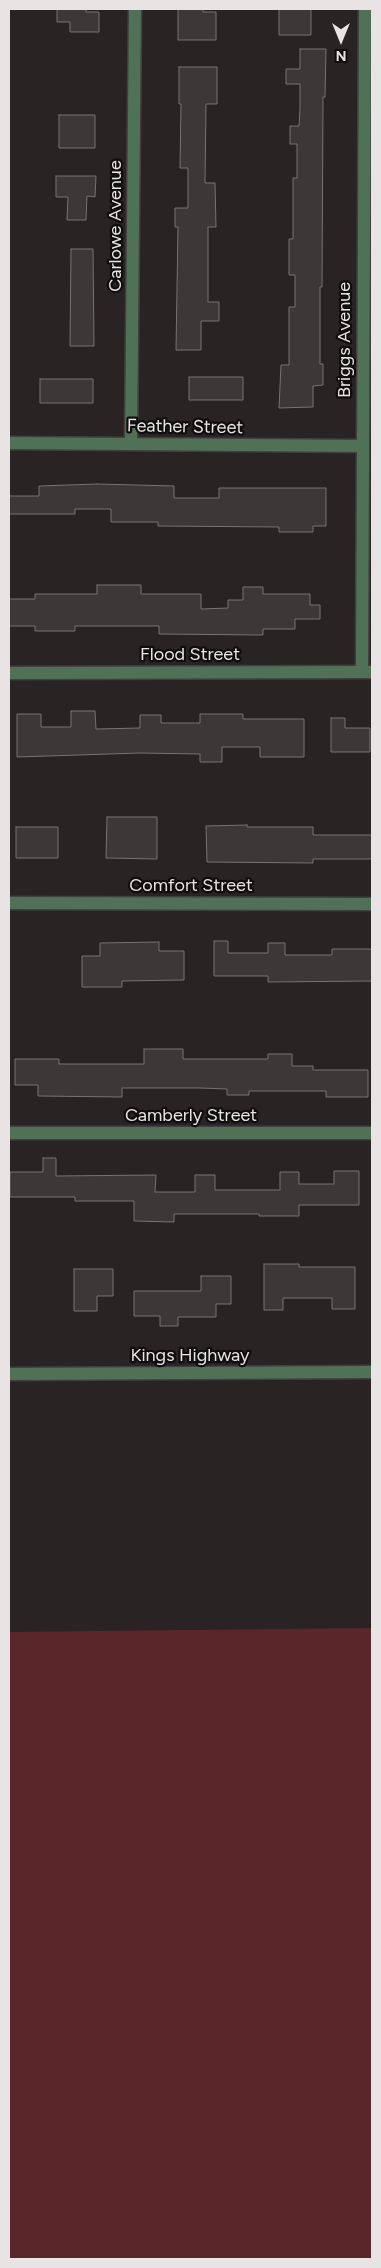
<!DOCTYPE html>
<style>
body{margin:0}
#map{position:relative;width:381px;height:2268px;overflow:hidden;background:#292323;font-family:Figtree,sans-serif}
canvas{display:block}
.frame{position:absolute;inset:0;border:10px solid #e8e4e4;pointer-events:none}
.north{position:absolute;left:316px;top:15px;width:50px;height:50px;-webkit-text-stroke:4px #100d0d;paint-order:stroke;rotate:180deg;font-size:14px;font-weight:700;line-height:20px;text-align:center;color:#e8e4e4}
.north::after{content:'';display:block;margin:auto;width:18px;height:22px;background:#e8e4e4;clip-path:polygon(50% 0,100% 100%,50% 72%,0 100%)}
</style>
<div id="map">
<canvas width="381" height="2268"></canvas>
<div class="frame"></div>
<div class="north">N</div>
</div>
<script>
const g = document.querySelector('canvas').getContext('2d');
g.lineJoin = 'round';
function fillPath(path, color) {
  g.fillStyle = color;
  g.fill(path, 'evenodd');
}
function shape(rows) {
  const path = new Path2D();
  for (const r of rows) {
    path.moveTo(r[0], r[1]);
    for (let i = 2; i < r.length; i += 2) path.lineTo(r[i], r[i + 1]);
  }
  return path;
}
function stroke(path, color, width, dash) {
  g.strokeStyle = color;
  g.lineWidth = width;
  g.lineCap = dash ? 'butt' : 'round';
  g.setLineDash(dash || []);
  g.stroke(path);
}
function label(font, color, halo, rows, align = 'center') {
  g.font = font + ' Figtree,sans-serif';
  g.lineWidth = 4.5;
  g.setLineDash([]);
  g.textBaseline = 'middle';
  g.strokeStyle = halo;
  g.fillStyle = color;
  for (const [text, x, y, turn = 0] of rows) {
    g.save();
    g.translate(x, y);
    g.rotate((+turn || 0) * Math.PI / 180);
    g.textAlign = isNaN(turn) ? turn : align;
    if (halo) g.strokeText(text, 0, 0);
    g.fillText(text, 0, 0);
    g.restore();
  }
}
fillPath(shape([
 [372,1628,372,2259,9,2259,9,1632]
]), '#5b262a');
const building = shape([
 [57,9,86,9,86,12,99,12,99,32,70,32,70,22,57,22,57,9],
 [178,9,203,9,203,12,216,12,216,40,178,40,178,9],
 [279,9,311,9,311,35,279,35,279,9],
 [300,49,326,49,325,97,323,97,322,287,320,287,320,364,323,364,323,385,313,386,313,407,279,408,281,365,289,365,289,307,295,307,295,275,289,275,289,239,293,239,293,178,297,178,297,144,290,144,290,126,299,126,300,109,300,84,286,84,286,69,300,69,300,49],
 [179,67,217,67,217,104,206,104,205,183,215,183,216,227,208,227,208,302,219,302,219,321,201,321,201,350,176,350,178,227,175,227,175,208,188,208,188,168,180,168,181,104,179,104,179,67],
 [59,115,95,115,95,148,59,148,59,115],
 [56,176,96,176,95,197,87,196,86,220,67,220,68,197,56,197,56,176],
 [71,249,93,249,94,346,70,346,71,249],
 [189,377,243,377,243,400,189,400,189,377],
 [40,379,93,379,93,403,40,403,40,379],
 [97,484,174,486,174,498,219,498,219,488,326,488,326,526,313,526,313,532,279,532,279,527,158,526,158,522,111,522,111,509,75,509,75,514,9,514,9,496,39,496,39,486,97,484],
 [97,585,141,585,141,594,201,594,201,609,228,608,228,600,243,600,243,587,263,587,263,594,310,594,310,605,320,605,320,619,295,619,295,629,263,629,263,635,159,634,159,626,75,626,75,631,35,631,35,626,9,626,9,599,35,599,35,594,97,594,97,585],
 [71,711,95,711,96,729,140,728,140,715,161,715,161,723,200,723,200,714,243,714,243,719,304,719,304,757,260,757,260,747,222,747,222,762,200,762,200,754,140,753,17,757,17,714,41,714,41,727,71,727,71,711],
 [331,718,345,718,345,728,370,728,370,752,331,752,331,718],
 [107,817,157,817,157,859,106,858,107,817],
 [247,825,247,827,313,827,313,835,372,835,372,859,313,859,313,863,207,862,206,826,247,825],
 [16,827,58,827,58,858,16,858,16,827],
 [214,941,228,941,228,953,268,953,268,943,285,943,285,955,332,955,332,949,372,949,372,981,268,982,268,976,214,976,214,941],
 [159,942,159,951,184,951,184,980,122,981,122,987,82,987,82,956,100,956,100,943,159,942],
 [144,1049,183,1049,183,1059,268,1059,268,1054,292,1054,292,1066,313,1066,313,1070,368,1070,368,1097,326,1097,326,1091,249,1091,249,1095,227,1095,227,1089,200,1088,122,1088,122,1097,38,1096,38,1085,15,1085,15,1059,59,1059,59,1064,144,1064,144,1049],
 [43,1158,56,1158,56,1176,156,1175,155,1192,195,1192,195,1175,215,1175,215,1190,280,1190,280,1172,299,1172,299,1184,334,1184,334,1171,359,1171,359,1205,299,1205,299,1216,259,1216,259,1214,174,1214,174,1222,134,1221,134,1201,75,1201,75,1197,10,1197,10,1172,43,1172,43,1158],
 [264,1264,299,1264,299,1267,355,1267,355,1309,332,1309,332,1298,283,1298,283,1310,264,1310,264,1264],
 [74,1269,113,1269,113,1296,97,1296,97,1311,74,1311,74,1269],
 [201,1276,231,1276,231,1304,216,1304,216,1317,178,1317,178,1326,160,1326,160,1316,134,1316,134,1291,201,1291,201,1276]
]);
fillPath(building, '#3d3737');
stroke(building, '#797272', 1);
const minor = shape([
 [9,443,361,446],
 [131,443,135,9],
 [362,672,365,9],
 [9,673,372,672],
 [9,903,372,904],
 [9,1133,372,1133],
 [9,1374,372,1372]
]);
stroke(minor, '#443e3e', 15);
stroke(minor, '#4f7156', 12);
label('18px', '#e8e4e4', '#100d0d', [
 ["Carlowe Avenue",116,226,-90],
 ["Briggs Avenue",345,340,-90],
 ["Feather Street",185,427,1],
 ["Flood Street",190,655],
 ["Comfort Street",191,886],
 ["Camberly Street",191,1116],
 ["Kings Highway",190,1356]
]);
</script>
